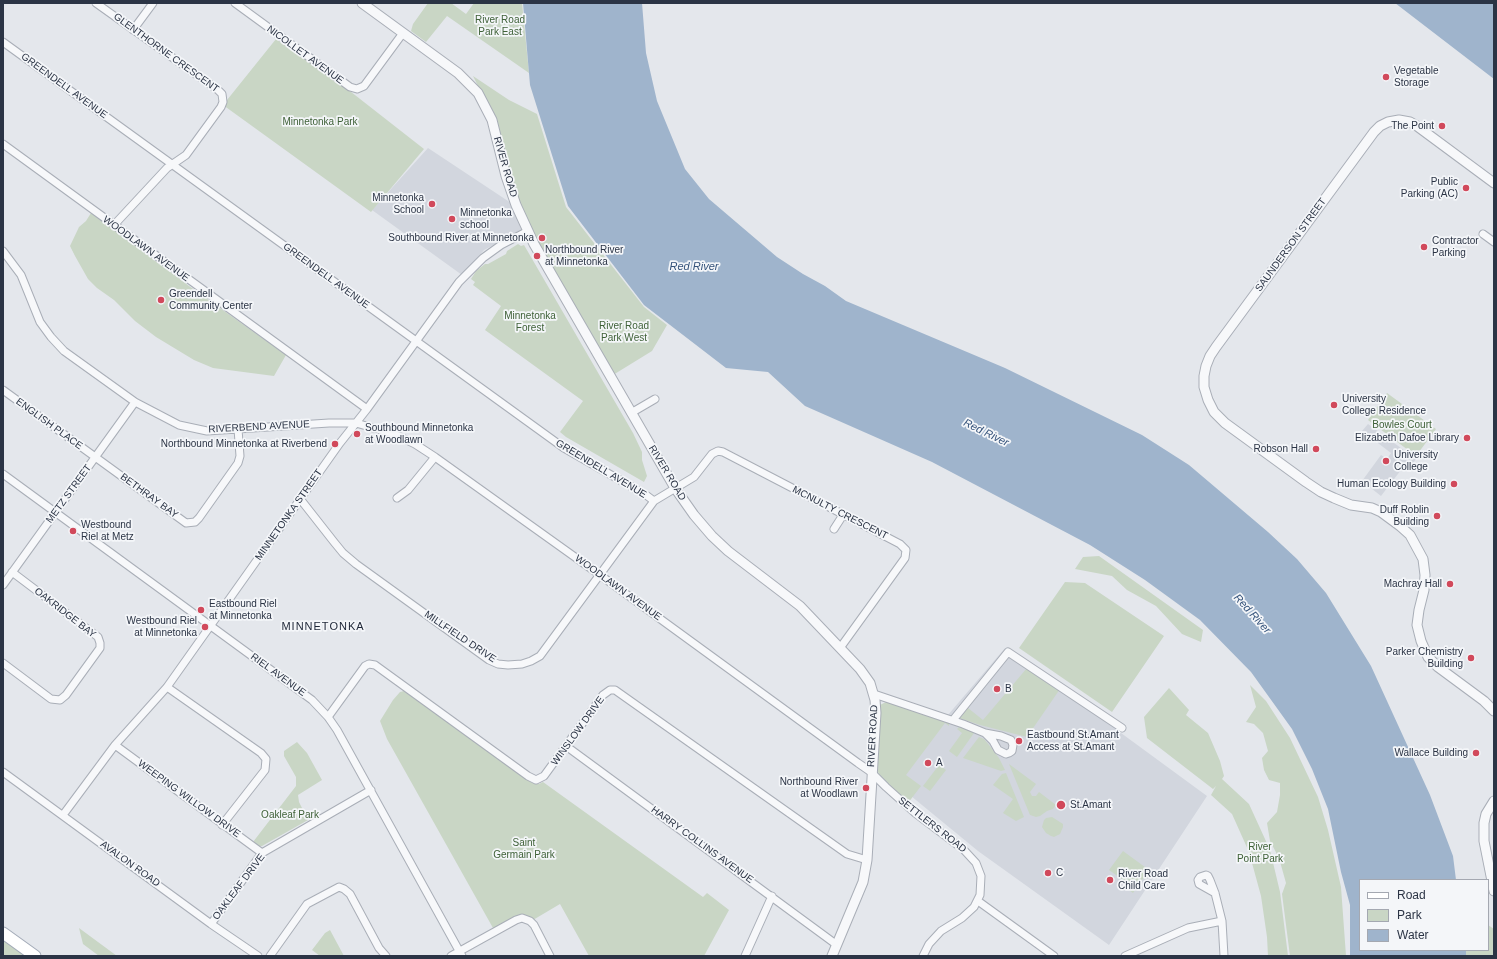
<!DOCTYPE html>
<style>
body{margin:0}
#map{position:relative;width:1497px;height:959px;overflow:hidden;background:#e4e7ec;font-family:Helvetica,sans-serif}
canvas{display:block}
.frame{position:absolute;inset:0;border:4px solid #2b3445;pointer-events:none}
.legend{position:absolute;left:1359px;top:879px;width:130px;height:72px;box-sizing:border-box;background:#f4f6f9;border:1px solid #a4a8b1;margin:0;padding:5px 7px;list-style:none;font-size:12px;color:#2b3445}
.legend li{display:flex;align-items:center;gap:8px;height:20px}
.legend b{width:20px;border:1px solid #a4a8b1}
</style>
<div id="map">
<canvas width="1497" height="959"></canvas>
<div class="frame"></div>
<ul class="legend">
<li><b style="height:5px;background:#fff"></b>Road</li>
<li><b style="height:11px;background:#c9d6c5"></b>Park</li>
<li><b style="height:11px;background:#9fb4cc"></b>Water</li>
</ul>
</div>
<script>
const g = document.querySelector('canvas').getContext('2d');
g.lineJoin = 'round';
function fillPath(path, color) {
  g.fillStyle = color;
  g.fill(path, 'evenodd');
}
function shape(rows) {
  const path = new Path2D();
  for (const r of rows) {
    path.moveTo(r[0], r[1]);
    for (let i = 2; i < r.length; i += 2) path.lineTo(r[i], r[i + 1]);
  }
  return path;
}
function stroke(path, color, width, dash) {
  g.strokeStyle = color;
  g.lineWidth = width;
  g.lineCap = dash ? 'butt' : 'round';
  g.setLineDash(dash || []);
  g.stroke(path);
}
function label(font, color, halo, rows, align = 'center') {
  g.font = font + ' Helvetica,sans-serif';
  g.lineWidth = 3.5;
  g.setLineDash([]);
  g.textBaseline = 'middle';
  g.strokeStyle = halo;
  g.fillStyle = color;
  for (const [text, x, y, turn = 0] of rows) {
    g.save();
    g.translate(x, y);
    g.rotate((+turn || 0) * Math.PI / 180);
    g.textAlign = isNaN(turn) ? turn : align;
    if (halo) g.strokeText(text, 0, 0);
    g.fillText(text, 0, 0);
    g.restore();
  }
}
fillPath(shape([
 [428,148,511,203,523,229,484,250,462,275,372,210],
 [1368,424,1416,459,1410,467,1398,459,1394,464,1401,470,1381,496,1362,481,1381,455,1387,459,1391,453,1362,431],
 [1005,648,1207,796,1109,945,978,851,883,773,942,722]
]), '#d2d6de');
fillPath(shape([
 [428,3,451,3,466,14,474,3,522,3,529,73,447,16,426,42,411,31,413,24],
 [276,39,346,88,424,149,371,212,223,105],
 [473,76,509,100,537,114,566,207,644,307,667,325,652,351,613,375,536,243,519,207,481,92],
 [91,213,189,286,286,355,274,376,213,368,194,360,156,337,135,321,114,300,97,288,88,279,75,256,70,246,79,227,86,221],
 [518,244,521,246,524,245,633,433,642,452,642,460,647,476,644,482,566,437,560,432,583,401,485,330,501,306,473,285,475,282,471,279,476,271,485,264,488,264,506,254,507,251],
 [1387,393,1436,429,1416,456,1368,420],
 [1099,556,1203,630,1201,642,1182,634,1156,606,1127,590,1112,576,1075,569,1083,557],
 [1065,582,1085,583,1164,636,1112,712,1019,648],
 [1027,668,1060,689,1027,737,980,725,959,718,959,716,985,685,987,684,968,708,983,720],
 [1250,685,1266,701,1290,738,1318,797,1328,830,1341,887,1346,956,1290,956,1282,894,1286,883,1279,858,1270,841,1267,823,1277,812,1280,795,1280,783,1269,780,1264,770,1262,758,1268,751,1263,733,1254,724,1246,722,1256,707],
 [1169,688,1189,710,1186,715,1208,733,1220,761,1224,776,1222,779,1249,804,1270,850,1280,892,1288,956,1268,956,1267,937,1261,896,1249,852,1232,814,1211,795,1216,786,1213,789,1147,738,1144,717],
 [404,691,532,783,539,784,543,782,703,897,707,893,729,910,704,956,589,956,560,904,533,920,524,915,495,928,493,928,387,739,380,721,393,700,400,692],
 [888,701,949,722,949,726,945,723,906,775,921,786,908,803,879,774,876,768,880,705],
 [960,726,974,732,974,733,957,757,949,751,962,733,957,729],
 [979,737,984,739,989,745,999,758,1005,770,1001,771,963,758],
 [297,742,307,753,322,780,298,795,299,802,308,820,262,846,258,846,253,842,296,786,296,777,284,756,284,751],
 [1009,764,1036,784,1030,792,1032,796,1036,796,1039,792,1056,805,1053,809,1047,811,1040,816,1036,817,1030,815],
 [939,765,946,770,930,791,923,786],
 [1006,773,1024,817,1016,821,1003,813,1013,799,993,785,1002,774],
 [1052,817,1063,824,1063,827,1060,834,1054,837,1051,836,1046,833,1042,827,1044,820,1046,818],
 [1123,851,1149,870,1133,893,1124,886,1126,882,1109,870],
 [1488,925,1494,929,1494,956,1466,956,1466,950,1488,950],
 [79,928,117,956,99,956,83,944],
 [330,930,344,956,320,956,312,950,325,933],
 [3,937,29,956,3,956]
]), '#c9d6c5');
fillPath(shape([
 [523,3,642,3,646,53,657,101,685,169,709,199,777,257,803,274,825,286,846,301,1005,368,1142,435,1189,465,1268,532,1297,559,1326,593,1371,666,1430,795,1453,856,1456,880,1360,880,1360,950,1466,950,1466,956,1350,956,1350,905,1341,872,1328,809,1312,769,1292,729,1251,672,1200,620,1145,580,1090,545,932,462,805,406,768,372,726,368,644,305,568,206,530,85],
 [1395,3,1494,3,1494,79]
]), '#9fb4cc');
const minor = shape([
 [96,3,218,90,222,94,223,102,221,107,186,155,167,168,114,225],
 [235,3,350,87,357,89,364,86,403,33],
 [133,30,153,3],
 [3,42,564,448,646,495,654,501],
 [3,144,367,409],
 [1483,234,1494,242],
 [3,251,21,275,40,322,51,337,64,351,135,402,179,425,207,431,329,423,356,423,394,434,415,444,435,457,600,575,858,763,871,772,886,787,915,813,964,850,976,863,981,876,980,895,974,907,962,918,941,931,929,944,923,956],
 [3,390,186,523,195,522,199,518,238,463,240,456,238,429],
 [631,413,655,399],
 [3,474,312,700,328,717,337,730,462,956],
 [397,498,408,490,435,457],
 [301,500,334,542,343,553,356,564,489,660,498,664,508,665,522,664,531,661,540,656,654,501,694,477,712,454,718,451,723,452,900,544,906,550,905,558,840,648],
 [834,529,843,515],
 [3,585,135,402],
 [3,663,51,699,60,700,66,695,100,648,100,643,98,637,12,572],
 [167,687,261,753,266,759,265,770,222,825],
 [874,694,963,724,985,733,1001,736,1011,740,1013,745,1012,751,1009,753,1006,754,998,750,993,741,985,733],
 [328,717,365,666,369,664,375,665,528,776,536,780,544,776,603,695,610,690,615,690,847,854,867,860],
 [953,720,1008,652,1122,728],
 [115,745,262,853],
 [566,746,837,945],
 [3,772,211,924,258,956],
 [63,815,115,745,167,687,340,443,367,409,459,282,483,258,501,245,528,231],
 [1215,893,1199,884,1198,880,1200,877,1206,875,1208,876,1210,880,1215,893,1222,921,1224,956],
 [978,901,1054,956],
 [211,924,262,853,371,790],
 [270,956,307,904,339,887,344,889,350,894,379,948,386,956],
 [451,956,516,920,522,918,530,921,534,925,550,956],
 [745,956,772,896],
 [1125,956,1188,928,1222,921]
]);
const tertiary = shape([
 [362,3,458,73,478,93,492,120,506,176,516,205,534,244,675,488,694,515,712,536,728,551,800,606,860,669,870,683,875,700,876,713,867,860,863,882,832,956],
 [1494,183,1417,126,1410,122,1399,120,1388,122,1380,126,1374,132,1216,347,1210,356,1206,366,1204,376,1204,387,1208,400,1214,412,1225,423,1306,482,1321,492,1334,498,1351,505,1372,508,1381,512,1400,526,1410,535,1423,559,1425,575,1424,590,1419,610,1417,625,1421,641,1428,657,1438,667,1484,701,1494,711],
 [1494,801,1486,814,1484,823,1484,841,1494,891]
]);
const primary = shape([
 [3,933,35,956]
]);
stroke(minor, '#a9aeb7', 9);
stroke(tertiary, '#a9aeb7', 11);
stroke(primary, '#a3abb8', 13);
stroke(minor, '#f7f8fa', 7);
stroke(tertiary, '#f7f8fa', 9);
stroke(primary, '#fff', 11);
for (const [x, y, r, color] of [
 [1386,77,4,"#d1495b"],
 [1442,126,4,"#d1495b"],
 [1466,188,4,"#d1495b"],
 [432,204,4,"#d1495b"],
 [452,219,4,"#d1495b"],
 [542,238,4,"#d1495b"],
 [1424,247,4,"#d1495b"],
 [537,256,4,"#d1495b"],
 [161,300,4,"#d1495b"],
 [1334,405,4,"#d1495b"],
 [357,434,4,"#d1495b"],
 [1467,438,4,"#d1495b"],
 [335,444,4,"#d1495b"],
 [1316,449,4,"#d1495b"],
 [1386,461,4,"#d1495b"],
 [1454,484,4,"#d1495b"],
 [1437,516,4,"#d1495b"],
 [73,531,4,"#d1495b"],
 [1450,584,4,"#d1495b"],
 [201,610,4,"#d1495b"],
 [205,627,4,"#d1495b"],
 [1471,658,4,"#d1495b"],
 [997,689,4,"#d1495b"],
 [1019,741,4,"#d1495b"],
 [1476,753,4,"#d1495b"],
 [928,763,4,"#d1495b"],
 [866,788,4,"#d1495b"],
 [1061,805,5,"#d1495b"],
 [1048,873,4,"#d1495b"],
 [1110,880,4,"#d1495b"]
]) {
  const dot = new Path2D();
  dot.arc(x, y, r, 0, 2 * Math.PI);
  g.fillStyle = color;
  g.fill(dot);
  stroke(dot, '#f4f6f9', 1.5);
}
label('10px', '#3f6138', '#f4f6f9', [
 ["River Road",500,20],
 ["Park East",500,32],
 ["Minnetonka Park",320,122],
 ["Minnetonka",530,316],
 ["Forest",530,328],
 ["River Road",624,326],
 ["Park West",624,338],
 ["Bowles Court",1402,425],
 ["Oakleaf Park",290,815],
 ["Saint",524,843],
 ["Germain Park",524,855],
 ["River",1260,847],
 ["Point Park",1260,859]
]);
label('10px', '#2b3445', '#f4f6f9', [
 ["GLENTHORNE CRESCENT",166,53,36],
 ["NICOLLET AVENUE",305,55,36],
 ["GREENDELL AVENUE",64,86,36],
 ["RIVER ROAD",505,167,74],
 ["SAUNDERSON STREET",1291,245,-54],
 ["WOODLAWN AVENUE",146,249,36],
 ["GREENDELL AVENUE",326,276,36],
 ["ENGLISH PLACE",49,424,36],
 ["RIVERBEND AVENUE",259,427,-3],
 ["GREENDELL AVENUE",601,469,31],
 ["RIVER ROAD",667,473,59],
 ["METZ STREET",69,494,-54],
 ["BETHRAY BAY",149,496,36],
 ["MCNULTY CRESCENT",840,513,27],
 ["MINNETONKA STREET",289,515,-55],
 ["WOODLAWN AVENUE",618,588,36],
 ["OAKRIDGE BAY",65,613,38],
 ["MILLFIELD DRIVE",460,637,34],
 ["RIEL AVENUE",278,675,36],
 ["WINSLOW DRIVE",578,731,-54],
 ["RIVER ROAD",873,736,-87],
 ["WEEPING WILLOW DRIVE",189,799,36],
 ["SETTLERS ROAD",932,825,38],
 ["HARRY COLLINS AVENUE",702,845,36],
 ["AVALON ROAD",130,864,36],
 ["OAKLEAF DRIVE",239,887,-53]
]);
label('10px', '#2b3445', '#f4f6f9', [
 ["Vegetable",1394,71],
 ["Storage",1394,83],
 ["The Point",1434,126,"right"],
 ["Public",1458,182,"right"],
 ["Parking (AC)",1458,194,"right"],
 ["Minnetonka",424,198,"right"],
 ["School",424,210,"right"],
 ["Minnetonka",460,213],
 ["school",460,225],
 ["Southbound River at Minnetonka",534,238,"right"],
 ["Contractor",1432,241],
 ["Parking",1432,253],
 ["Northbound River",545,250],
 ["at Minnetonka",545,262],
 ["Greendell",169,294],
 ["Community Center",169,306],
 ["University",1342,399],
 ["College Residence",1342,411],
 ["Southbound Minnetonka",365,428],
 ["at Woodlawn",365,440],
 ["Elizabeth Dafoe Library",1459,438,"right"],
 ["Northbound Minnetonka at Riverbend",327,444,"right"],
 ["Robson Hall",1308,449,"right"],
 ["University",1394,455],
 ["College",1394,467],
 ["Human Ecology Building",1446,484,"right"],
 ["Duff Roblin",1429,510,"right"],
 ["Building",1429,522,"right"],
 ["Westbound",81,525],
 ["Riel at Metz",81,537],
 ["Machray Hall",1442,584,"right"],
 ["Eastbound Riel",209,604],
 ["at Minnetonka",209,616],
 ["Westbound Riel",197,621,"right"],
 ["at Minnetonka",197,633,"right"],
 ["Parker Chemistry",1463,652,"right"],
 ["Building",1463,664,"right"],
 ["B",1005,689],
 ["Eastbound St.Amant",1027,735],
 ["Access at St.Amant",1027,747],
 ["Wallace Building",1468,753,"right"],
 ["A",936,763],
 ["Northbound River",858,782,"right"],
 ["at Woodlawn",858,794,"right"],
 ["St.Amant",1070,805],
 ["C",1056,873],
 ["River Road",1118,874],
 ["Child Care",1118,886]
], 'left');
label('italic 11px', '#34527a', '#f4f6f9', [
 ["Red River",694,267],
 ["Red River",986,433,26],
 ["Red River",1252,614,48]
]);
g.letterSpacing = '1px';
label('11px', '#1d2536', '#f4f6f9', [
 ["MINNETONKA",323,627]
]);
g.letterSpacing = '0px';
</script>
